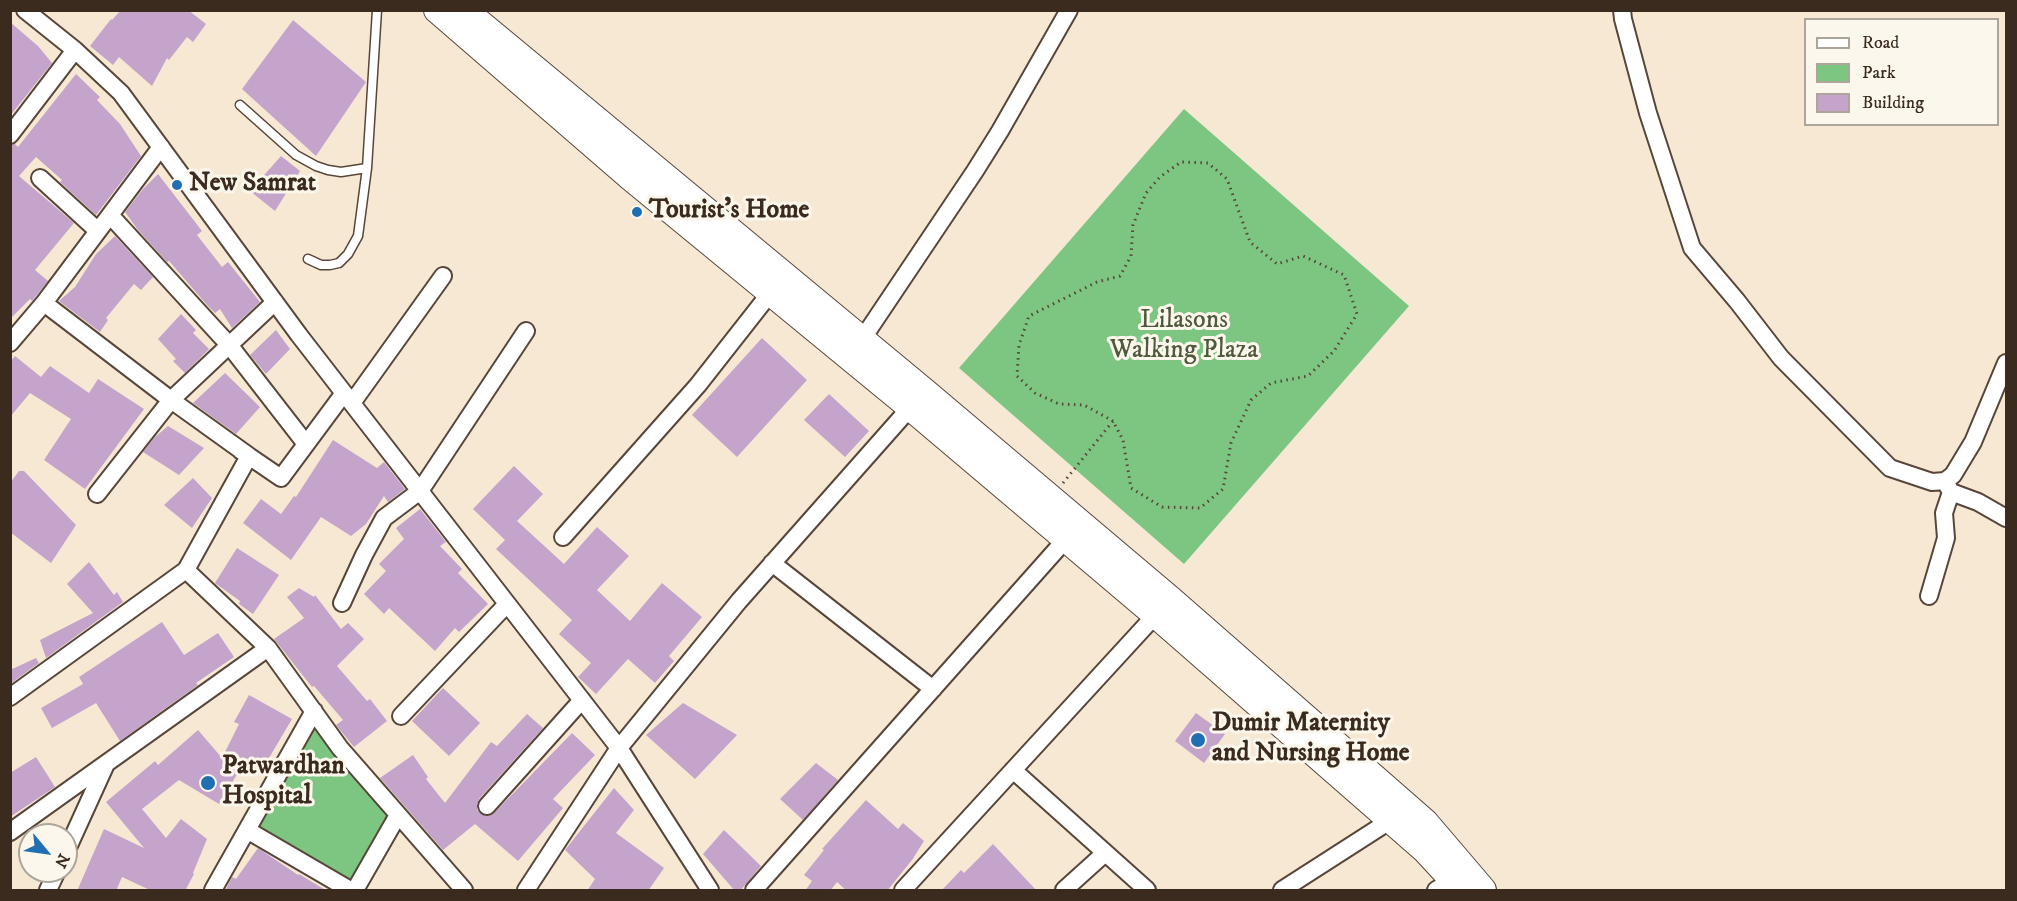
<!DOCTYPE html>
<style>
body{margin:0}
#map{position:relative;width:2017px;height:901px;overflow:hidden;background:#f7e8d3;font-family:"IM FELL DW Pica",serif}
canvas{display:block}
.frame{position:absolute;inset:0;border:12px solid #3b2a1e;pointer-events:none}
.legend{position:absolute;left:1804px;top:18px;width:195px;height:108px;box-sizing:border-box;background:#fbf7ec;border:2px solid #aea59a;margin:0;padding:8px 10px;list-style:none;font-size:18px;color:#3b2a1e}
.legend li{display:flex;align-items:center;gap:12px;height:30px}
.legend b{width:30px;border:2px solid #aea59a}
.north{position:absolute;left:18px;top:823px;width:60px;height:60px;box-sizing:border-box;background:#fbf7ec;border:2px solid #aea59a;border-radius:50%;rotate:119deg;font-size:16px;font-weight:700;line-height:24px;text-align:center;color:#3b2a1e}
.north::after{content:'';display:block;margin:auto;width:21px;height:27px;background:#1f6fb2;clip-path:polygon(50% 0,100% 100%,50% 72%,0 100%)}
</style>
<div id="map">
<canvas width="2017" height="901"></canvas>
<div class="frame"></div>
<ul class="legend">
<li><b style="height:8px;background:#fff"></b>Road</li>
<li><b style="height:16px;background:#7dc682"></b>Park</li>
<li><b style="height:16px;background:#c4a4cb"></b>Building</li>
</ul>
<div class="north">N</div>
</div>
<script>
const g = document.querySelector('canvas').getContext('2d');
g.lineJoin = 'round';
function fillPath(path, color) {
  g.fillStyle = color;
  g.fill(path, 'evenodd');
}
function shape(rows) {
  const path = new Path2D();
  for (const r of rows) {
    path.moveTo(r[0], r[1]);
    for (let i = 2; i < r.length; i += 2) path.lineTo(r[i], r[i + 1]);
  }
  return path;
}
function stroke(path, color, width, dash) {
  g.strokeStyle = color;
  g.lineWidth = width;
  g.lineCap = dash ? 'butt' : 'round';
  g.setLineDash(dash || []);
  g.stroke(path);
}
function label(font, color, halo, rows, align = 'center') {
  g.font = font + ' "IM FELL DW Pica",serif';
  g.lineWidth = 6;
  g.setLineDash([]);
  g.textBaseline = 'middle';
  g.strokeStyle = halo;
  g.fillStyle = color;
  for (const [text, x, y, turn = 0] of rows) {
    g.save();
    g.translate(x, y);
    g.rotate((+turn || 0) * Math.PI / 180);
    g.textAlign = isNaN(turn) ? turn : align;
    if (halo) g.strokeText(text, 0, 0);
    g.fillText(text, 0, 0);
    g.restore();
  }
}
fillPath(shape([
 [1184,109,1409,306,1184,564,959,368],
 [315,727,391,816,353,882,254,827]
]), '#7dc682');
fillPath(shape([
 [121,10,188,10,206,24,193,42,187,37,169,60,167,58,152,86,119,57,113,65,90,46,111,19,112,20],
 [293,20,366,82,316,156,242,89],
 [10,22,38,46,52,63,10,116],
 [76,74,100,97,97,100,120,124,141,156,96,215,60,182,62,180,36,157,19,176,74,223,35,270,48,281,32,301,30,299,10,319,10,145,15,144,18,147],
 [281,156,300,171,275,211,250,191],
 [158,174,202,231,197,235,222,267,228,262,260,302,232,328,220,309,215,313,207,305,169,261,167,262,138,230,125,212,143,189],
 [115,236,153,277,141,290,134,284,106,318,108,320,100,332,59,301,75,287,96,254],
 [181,314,196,330,193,333,209,349,185,373,173,361,176,359,158,339],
 [276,330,290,349,266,374,250,355],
 [762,338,807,380,737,457,692,415],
 [15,356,41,377,50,366,89,393,98,379,144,409,85,489,44,460,71,419,30,393,10,417,10,362],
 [225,373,260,407,236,434,193,403],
 [829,394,869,431,845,457,804,420],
 [168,426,204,448,179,475,143,452,155,437],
 [333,440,377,468,384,462,405,489,388,502,384,496,366,524,351,536,321,517,291,560,243,523,261,499,281,514,294,496,296,497],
 [514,466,543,494,517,521,564,564,597,527,629,556,597,590,630,621,662,583,702,617,669,656,674,661,655,683,628,659,596,694,578,677,591,663,559,634,572,620,496,549,505,540,473,509],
 [19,471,24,471,76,525,51,563,10,532,10,483],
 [193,478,212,498,192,528,164,505],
 [420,509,446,542,440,546,462,569,458,573,488,604,459,632,455,628,435,651,389,608,384,614,364,594,386,571,379,564,404,539,396,528],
 [237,548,279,575,253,614,239,604,240,601,215,583],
 [89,562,114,595,117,592,123,602,46,658,40,640,93,613,67,584],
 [299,588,314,597,315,595,341,629,348,623,364,639,337,666,367,701,370,699,387,721,354,747,336,725,343,720,314,686,312,687,274,639,304,618,287,597],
 [162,622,184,655,218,633,234,657,196,683,198,685,120,741,96,703,52,728,41,708,83,684,79,677],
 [36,658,39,663,10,684,10,670],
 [443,688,480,723,449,756,412,721],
 [249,695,292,719,259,775,242,766,219,804,179,780,142,809,166,838,181,819,207,839,193,873,194,874,185,891,152,891,122,877,116,891,77,891,104,829,144,848,106,802,155,761,158,765,198,730,222,758,239,724,234,722],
 [683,703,737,735,695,779,646,735],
 [1196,713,1225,734,1204,763,1175,741],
 [527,714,543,728,479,799,477,804,477,810,485,816,494,813,572,733,595,755,553,799,563,808,518,861,475,824,443,850,380,778,413,755,428,777,426,779,445,803,491,742,497,746],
 [36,757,55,787,10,817,10,773],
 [816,763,838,780,803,820,780,799],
 [614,788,634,810,616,833,664,868,648,891,587,891,595,879,565,850],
 [866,800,898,829,903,823,924,841,912,860,887,891,847,891,837,882,830,891,805,891,812,881,804,875,824,850,822,849],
 [724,830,761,866,740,891,735,891,703,854],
 [993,844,1037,891,941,891,961,870,964,873],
 [258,848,298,875,299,874,327,891,225,891,232,877,236,879]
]), '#c4a4cb');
const lane = shape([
 [240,105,296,155,316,166,328,170,341,172,367,168],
 [308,259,321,265,330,265,339,263,348,254,358,236,367,168,377,10]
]);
const street = shape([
 [25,10,75,50,121,93,299,335,619,748,710,890],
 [1622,10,1623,19,1648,113,1692,248,1737,301,1781,358,1890,468,1932,482,1945,481,1953,475,1973,442,2006,363],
 [10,135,75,50],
 [40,178,98,231],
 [110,215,230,346,306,444],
 [861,341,975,171,1000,131,1069,10],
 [10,343,44,303,161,147],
 [352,403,443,276],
 [240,450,281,478,344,393],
 [1947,485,1951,492,1978,502,2006,518],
 [97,494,171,400,275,302],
 [563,537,698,385,771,292],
 [772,563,933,689],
 [186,570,268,648,340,748,464,890],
 [1929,596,1946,538,1944,513,1951,492],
 [342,603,364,555,384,518,420,491,526,331],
 [10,697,186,570,249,456,171,400,44,303],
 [401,716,507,604],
 [1013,770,1147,890],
 [487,806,582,700],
 [247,830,350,890],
 [10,832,268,648],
 [66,852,106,764],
 [48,890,57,871],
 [213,890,314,711],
 [355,890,398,815],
 [526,890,619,748,739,601,916,401],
 [754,890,1066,539],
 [903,890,1161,609],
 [1064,890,1105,853],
 [1282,890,1391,820],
 [1436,890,1453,880]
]);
const primary = shape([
 [437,10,630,177,910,407,1156,615,1425,850,1462,890],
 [464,10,924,391,1170,599,1425,822,1483,890]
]);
stroke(lane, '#574639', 11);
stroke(street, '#574639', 20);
stroke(primary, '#574639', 28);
stroke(shape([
 [1063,483,1113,421,1123,440,1131,488,1162,507,1200,508,1223,489,1231,443,1251,400,1271,383,1308,376,1334,351,1357,314,1344,275,1303,256,1277,264,1250,242,1227,179,1208,163,1181,162,1160,177,1146,193,1133,225,1131,256,1120,276,1097,282,1029,316,1019,345,1017,376,1035,393,1059,404,1084,405,1113,421]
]), '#574639', 3, [1.5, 4.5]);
stroke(lane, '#fff', 8);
stroke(street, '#fff', 16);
stroke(primary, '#fff', 26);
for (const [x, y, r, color] of [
 [177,185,6,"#1f6fb2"],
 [637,212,6,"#1f6fb2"],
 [1198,740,8,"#1f6fb2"],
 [208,783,8,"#1f6fb2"]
]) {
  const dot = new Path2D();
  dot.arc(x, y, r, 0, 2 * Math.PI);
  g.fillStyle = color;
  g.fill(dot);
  stroke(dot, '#fbf7ec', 2);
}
label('bold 26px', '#3b2a1e', '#fbf7ec', [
 ["New Samrat",189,185],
 ["Tourist's Home",649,212],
 ["Dumir Maternity",1212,725],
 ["and Nursing Home",1212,755],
 ["Patwardhan",222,768],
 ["Hospital",222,798]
], 'left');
label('26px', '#4f593c', '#fbf7ec', [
 ["Lilasons",1184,322],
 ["Walking Plaza",1184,352]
]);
</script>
